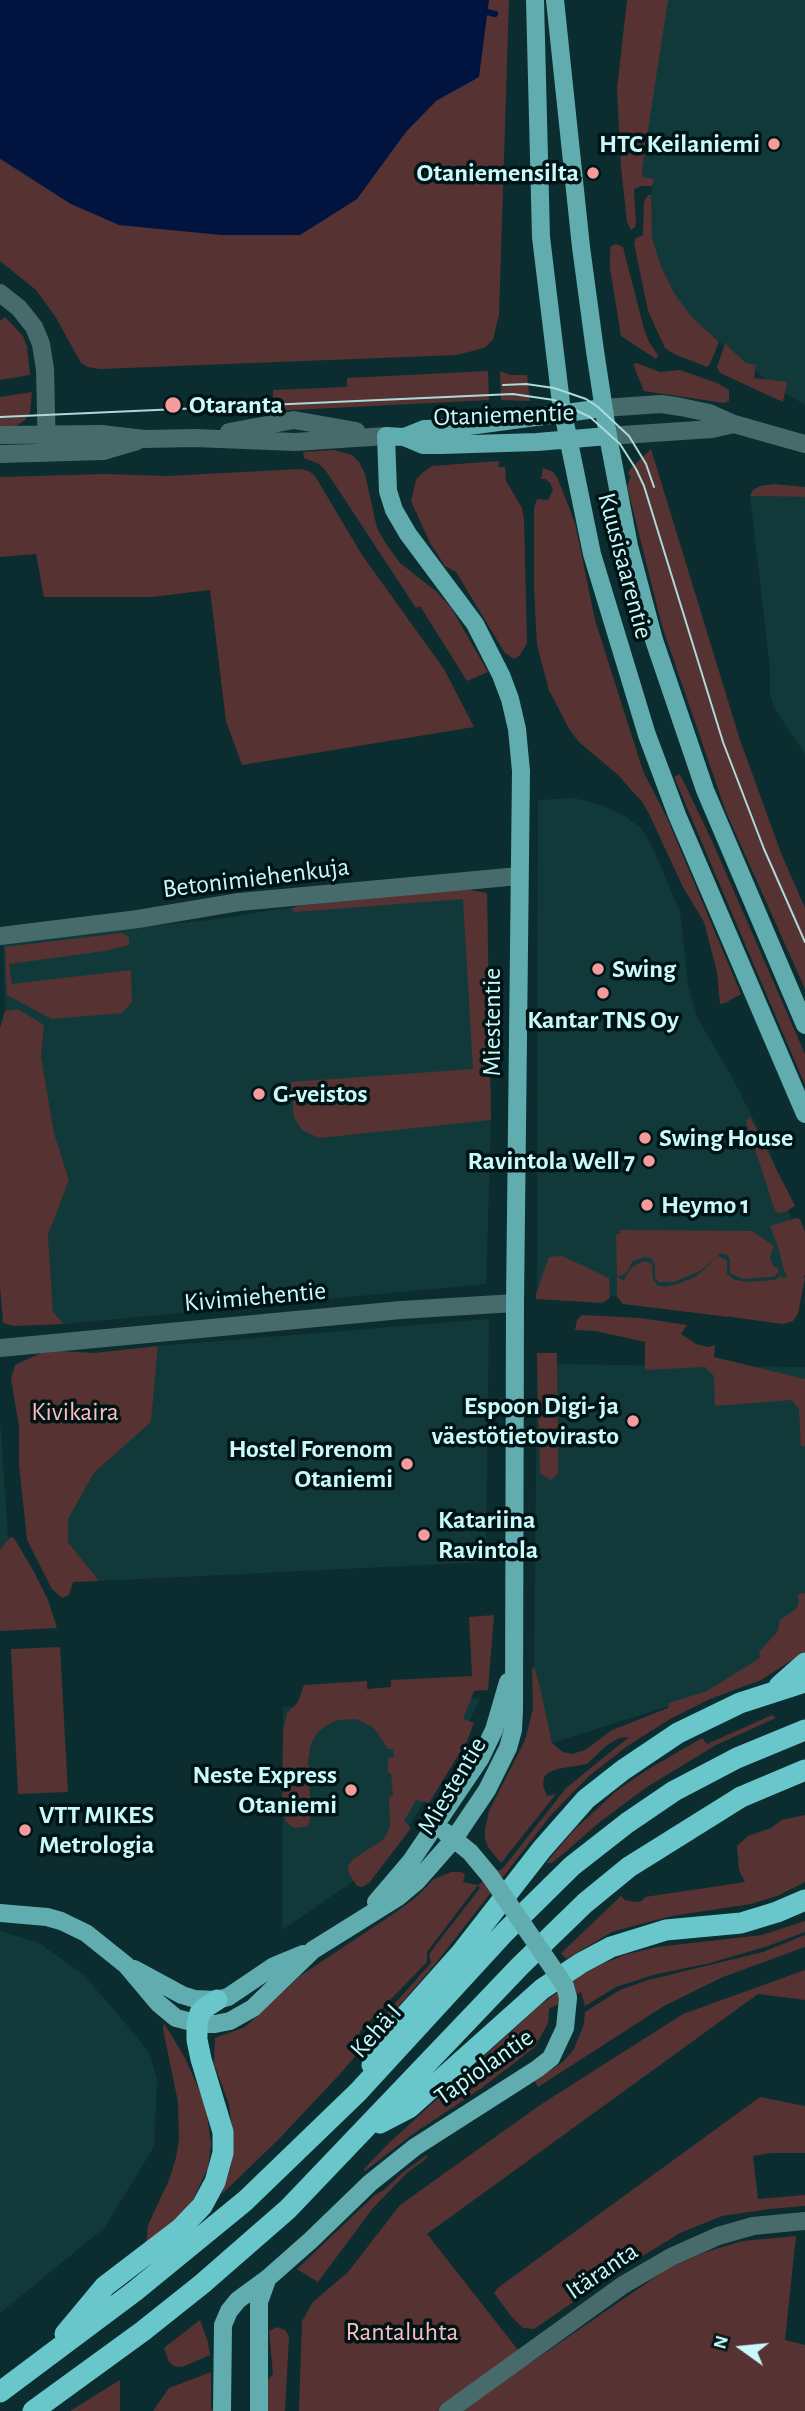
<!DOCTYPE html>
<meta charset="utf-8">
<style>
body{margin:0}
#map{position:relative;width:805px;height:2411px;overflow:hidden;background:#0b2d2f;font-family:"Alegreya Sans",sans-serif}
canvas{display:block}
.north{position:absolute;left:707px;top:2313px;width:70px;height:70px;-webkit-text-stroke:5px #001415;paint-order:stroke;rotate:285deg;font-size:19px;font-weight:700;line-height:28px;text-align:center;color:#c9f9fa}
.north::after{content:'';display:block;margin:auto;width:24px;height:32px;background:#c9f9fa;clip-path:polygon(50% 0,100% 100%,50% 72%,0 100%)}
</style>
<div id="map">
<canvas width="805" height="2411"></canvas>
<div class="north">N</div>
</div>
<script>
const g = document.querySelector('canvas').getContext('2d');
g.lineJoin = 'round';
function fillPath(path, color) {
  g.fillStyle = color;
  g.fill(path, 'evenodd');
}
function shape(rows) {
  const path = new Path2D();
  for (const r of rows) {
    path.moveTo(r[0], r[1]);
    for (let i = 2; i < r.length; i += 2) path.lineTo(r[i], r[i + 1]);
  }
  return path;
}
function stroke(path, color, width, dash) {
  g.strokeStyle = color;
  g.lineWidth = width;
  g.lineCap = dash ? 'butt' : 'round';
  g.setLineDash(dash || []);
  g.stroke(path);
}
function label(font, color, halo, rows, align = 'center') {
  g.font = font + ' "Alegreya Sans",sans-serif';
  g.lineWidth = 7;
  g.setLineDash([]);
  g.textBaseline = 'middle';
  g.strokeStyle = halo;
  g.fillStyle = color;
  for (const [text, x, y, turn = 0] of rows) {
    g.save();
    g.translate(x, y);
    g.rotate((+turn || 0) * Math.PI / 180);
    g.textAlign = isNaN(turn) ? turn : align;
    if (halo) g.strokeText(text, 0, 0);
    g.fillText(text, 0, 0);
    g.restore();
  }
}
fillPath(shape([
 [662,0,805,0,805,405,775,387,709,333,690,315,674,293,661,266,652,238,650,203,653,180,635,177],
 [750,496,805,497,805,754,774,708,770,694,770,668],
 [574,798,601,805,623,815,640,827,652,846,680,912,688,985,697,1017,733,1079,771,1154,792,1221,794,1283,655,1299,537,1290,538,800],
 [465,889,487,893,491,1120,486,1284,64,1324,53,1312,48,1235,69,1180,54,1133,41,1056,44,1025,18,1009,5,1011,3,942,218,919,279,909],
 [489,1319,486,1562,99,1581,68,1542,68,1519,94,1473,151,1422,158,1346],
 [537,1364,805,1367,805,1629,707,1694,552,1743,534,1667],
 [0,1418,8,1537,10,1558,0,1558],
 [480,1698,457,1749,407,1829,376,1866,282,1930,283,1707],
 [0,1931,39,1943,84,1975,137,2037,151,2057,157,2081,154,2147,104,2228,0,2313]
]), '#12393a');
fillPath(shape([
 [347,0,509,0,499,314,493,340,484,348,457,355,100,369,88,367,81,363,55,316,36,290,0,261,0,159,71,204],
 [627,0,668,0,642,169,642,177,654,179,652,186,642,186,634,189,636,223,635,227,631,230,627,222,621,167,617,89],
 [648,195,651,195,652,238,661,266,674,293,690,315,719,342,710,364,707,367,674,354,665,348,648,311,634,243,636,238,643,235,644,202],
 [616,244,623,247,644,329,649,342,658,355,656,359,621,336,610,268,610,252,611,246],
 [5,317,23,336,27,347,30,375,0,380,0,321],
 [725,344,746,363,756,365,754,378,787,382,783,402,720,373,717,367],
 [637,363,660,372,680,370,717,383,729,390,729,401,724,403,644,391,633,364],
 [488,371,489,400,274,411,273,390,347,387,347,378],
 [500,371,510,375,527,375,530,401,501,400],
 [32,392,30,412,25,420,16,426,0,429,0,397],
 [651,449,740,740,781,853,805,908,805,989,726,812,662,626,627,486,631,477,628,474,630,469],
 [334,450,352,455,359,462,365,474,377,528,386,544,400,563,437,592,452,609,488,672,467,681,420,606,416,608,326,471,319,464,304,458,303,452],
 [499,461,498,467,505,467,506,481,522,508,524,519,527,643,520,655,514,659,505,653,456,572,445,566,430,543,411,501,416,480,422,473,432,466],
 [543,468,553,472,558,479,575,523,595,620,643,771,667,818,741,994,725,1003,720,1004,717,972,704,922,683,887,650,816,643,803,618,775,579,742,569,729,549,690,537,645,534,589,534,508,537,499,548,500,553,490,550,483,545,479,541,479],
 [300,469,309,471,315,476,362,555,444,669,474,727,242,765,226,721,210,590,151,597,44,597,36,554,0,557,0,477,105,474,167,476],
 [774,484,805,487,805,497,750,496,753,490,760,486],
 [680,774,712,841,805,1054,805,1085,674,777],
 [465,889,487,893,491,1120,319,1138,302,1130,294,1117,291,1082,473,1069,463,899,295,912,291,909,297,906],
 [122,933,129,938,129,945,105,951,9,964,12,984,131,970,132,1002,122,1013,52,1019,7,995,5,947],
 [18,1009,44,1025,41,1056,54,1133,69,1180,48,1235,53,1312,64,1324,13,1326,3,1323,0,1287,0,1028,5,1011],
 [750,1117,795,1206,785,1212,779,1213,775,1211,746,1121],
 [796,1218,800,1219,805,1232,805,1275,803,1276,805,1278,798,1314,793,1321,783,1324,731,1317,730,1315,729,1317,623,1304,617,1297,617,1276,623,1281,631,1268,644,1261,652,1264,653,1280,657,1285,664,1287,678,1284,697,1276,718,1256,727,1260,727,1274,735,1280,749,1282,774,1280,781,1276,783,1279,786,1277,787,1274,784,1271,778,1246,770,1226],
 [620,1230,752,1231,774,1246,770,1256,772,1264,779,1270,775,1276,770,1277,742,1279,730,1273,730,1259,727,1255,721,1253,700,1271,674,1282,659,1282,655,1278,655,1264,651,1258,644,1257,632,1262,627,1272,621,1276,617,1275,616,1234,620,1234],
 [562,1256,609,1278,610,1298,602,1303,536,1299,536,1294,549,1257],
 [582,1315,640,1318,687,1325,681,1334,696,1344,708,1347,715,1345,714,1357,805,1379,805,1446,801,1446,799,1409,792,1400,715,1406,714,1376,705,1367,645,1370,645,1342,596,1331,575,1330,577,1320],
 [158,1346,151,1422,94,1473,68,1519,68,1542,99,1581,73,1582,69,1595,62,1598,52,1589,27,1540,19,1465,19,1426,11,1379,15,1365,41,1353,60,1351,94,1353],
 [537,1353,557,1353,558,1474,551,1480,540,1474],
 [10,1537,14,1538,34,1572,48,1600,57,1628,0,1631,0,1550],
 [805,1593,805,1652,761,1680,710,1699,670,1719,626,1747,588,1777,551,1815,437,1962,339,2075,279,2139,222,2194,231,2166,233,2136,229,2104,214,2064,215,2038,245,2027,300,1976,396,1912,415,1898,434,1879,451,1872,460,1872,465,1874,463,1882,478,1885,504,1867,566,1788,629,1737,619,1738,606,1746,587,1764,557,1769,548,1773,544,1777,543,1785,547,1796,556,1794,501,1863,488,1847,485,1839,485,1830,489,1811,525,1740,533,1709,532,1669,534,1667,540,1687,552,1743,563,1752,572,1754,585,1750,612,1730,668,1708,669,1703,707,1691,760,1658,759,1652,778,1631,780,1620,796,1609,799,1603,798,1594],
 [478,1885,480,1888,429,1954,431,1963,357,2046,360,2031,427,1962,427,1952],
 [494,1615,488,1690,474,1691,463,1719,474,1723,467,1741,429,1803,416,1800,404,1821,411,1828,370,1882,363,1887,357,1886,349,1874,348,1866,352,1860,384,1839,390,1827,389,1797,393,1796,391,1773,388,1773,388,1758,394,1757,393,1749,388,1749,374,1728,357,1719,337,1720,327,1725,317,1733,311,1744,308,1761,311,1816,308,1826,294,1828,287,1823,282,1812,283,1731,287,1713,298,1702,304,1685,367,1681,367,1689,391,1687,391,1680,472,1676,469,1617],
 [60,1647,68,1792,18,1794,11,1649],
 [772,1715,776,1718,716,1745,647,1787,601,1821,563,1854,552,1863,546,1863,574,1830,598,1808,615,1792,645,1771,702,1738,707,1744],
 [805,1815,805,1882,777,1896,751,1904,672,1916,626,1928,612,1932,566,1959,561,1953,621,1896,625,1900,635,1902,642,1901,645,1897,745,1882,739,1870,737,1846,748,1836,771,1828,782,1820],
 [805,1921,805,1932,768,1946,710,1963,653,1975,616,1987,585,2006,581,1992,549,2009,548,2023,535,2047,479,2090,413,2134,365,2171,363,2170,389,2143,540,2005,582,1975,602,1964,627,1954,657,1947,762,1935],
 [805,1935,805,1947,723,1977,664,2006,538,2087,535,2081,564,2061,574,2049,584,2024,585,2012,620,1990,648,1980,763,1952],
 [805,1970,805,2000,758,1994,427,2234,529,2364,667,2269,703,2253,742,2241,796,2236,785,2340,805,2345,805,2411,299,2411,302,2321,313,2302,348,2272,400,2205,540,2105,683,2014],
 [164,2023,185,2058,206,2105,211,2144,208,2168,189,2208,146,2245,148,2225,169,2180,176,2158,179,2139,178,2102,163,2029],
 [760,2097,805,2106,805,2153,772,2153,753,2156,758,2199,805,2195,805,2206,770,2209,722,2216,680,2233,620,2270,534,2329,523,2328,511,2316,494,2293,499,2287],
 [427,2155,427,2158,407,2173,373,2208,318,2282,297,2269,375,2195,384,2190,403,2172],
 [200,2320,208,2342,210,2355,182,2367,174,2366,169,2362,164,2348],
 [277,2327,285,2330,289,2336,285,2411,264,2411,267,2381,273,2374,269,2331],
 [211,2372,211,2409,214,2411,153,2411,169,2388],
 [120,2380,120,2411,70,2411,115,2383]
]), '#573232');
fillPath(shape([
 [0,0,489,0,479,77,436,101,406,132,357,199,300,235,221,235,119,225,71,204,0,158]
]), '#00143f');
stroke(shape([
 [487,12,495,14]
]), '#00143f', 6);
stroke(shape([
 [0,293,19,308,34,327,41,344,45,369,47,453],
 [603,408,661,404,681,407,709,413,734,424,805,444],
 [229,432,294,420,356,431],
 [0,435,101,434,144,439,194,438,295,442,386,436],
 [608,436,712,429,734,424],
 [0,454,103,451,137,441],
 [0,936,138,919,239,902,519,876],
 [0,1348,401,1310,515,1303],
 [448,2411,623,2285,671,2257,718,2236,753,2226,805,2221]
]), '#476a6b', 18);
stroke(shape([
 [535,0,541,237,561,403,592,554,647,735,677,815,805,1114],
 [555,0,581,247,595,351,608,436,629,546,654,640,705,790,805,1025],
 [404,437,424,429,454,428,603,408],
 [445,1832,470,1852,490,1876],
 [376,1902,411,1861,480,1759,494,1730,508,1682],
 [0,1913,47,1917,61,1921,86,1933,126,1965,158,2003,176,2018,200,2024,215,2024,230,2021,253,2008,313,1950,398,1897,417,1881,454,1839,487,1790,508,1748,513,1730,514,1710,515,1303,521,771,517,729,510,699,501,675,475,624,408,534,394,510,388,491,386,436,404,437,423,445,441,445,537,442,608,436],
 [134,1969,182,1995,195,1999,217,2000,228,1997,274,1966,303,1954],
 [222,2411,223,2325,229,2311,238,2300,268,2278,311,2240,370,2183,415,2147,537,2069,551,2058,565,2028,568,1998],
 [259,2411,259,2302,267,2280]
]), '#61acaf', 18);
stroke(shape([
 [779,1686,805,1663],
 [372,2065,389,2034,461,1953,542,1849,586,1799,623,1770,678,1733,740,1703,805,1682],
 [380,2123,409,2108,542,1989,581,1963,611,1947,666,1930,741,1923,777,1912,805,1900],
 [65,2334,105,2286,181,2228,202,2206,215,2182,223,2153,223,2132,201,2059,197,2040,197,2024,200,2013,206,2007,217,2000],
 [0,2392,135,2291,245,2201,358,2092,505,1932,572,1866,627,1823,674,1791,737,1758,805,1730],
 [33,2411,143,2331,202,2284,288,2209,520,1966,585,1903,629,1867,741,1797,805,1770]
]), '#69c6ca', 21);
stroke(shape([
 [503,385,526,384,554,388,586,399,598,407,629,436,646,464,654,487],
 [0,417,513,394,554,400,590,417,620,444,636,469,644,486,723,742,764,849,805,942]
]), '#acdadb', 2);
stroke(shape([
 [490,1876,565,1986,568,1998]
]), '#61acaf', 18);
for (const [x, y, r, color] of [
 [774,144,7,"#f59b9c"],
 [593,173,7,"#f59b9c"],
 [173,405,9,"#f59b9c"],
 [598,969,7,"#f59b9c"],
 [603,993,7,"#f59b9c"],
 [259,1094,7,"#f59b9c"],
 [645,1138,7,"#f59b9c"],
 [649,1161,7,"#f59b9c"],
 [647,1205,7,"#f59b9c"],
 [633,1421,7,"#f59b9c"],
 [407,1464,7,"#f59b9c"],
 [424,1535,7,"#f59b9c"],
 [351,1790,7,"#f59b9c"],
 [25,1830,7,"#f59b9c"]
]) {
  const dot = new Path2D();
  dot.arc(x, y, r, 0, 2 * Math.PI);
  g.fillStyle = color;
  g.fill(dot);
  stroke(dot, '#001415', 2.5);
}
label('bold 26px', '#c9f9fa', '#001415', [
 ["HTC Keilaniemi",760,144,"right"],
 ["Otaniemensilta",579,173,"right"],
 ["Otaranta",189,405],
 ["Swing",612,969],
 ["Kantar TNS Oy",603,1020,"center"],
 ["G-veistos",273,1094],
 ["Swing House",659,1138],
 ["Ravintola Well 7",635,1161,"right"],
 ["Heymo 1",661,1205],
 ["Espoon Digi- ja",619,1406,"right"],
 ["väestötietovirasto",619,1436,"right"],
 ["Hostel Forenom",393,1449,"right"],
 ["Otaniemi",393,1479,"right"],
 ["Katariina",438,1520],
 ["Ravintola",438,1550],
 ["Neste Express",337,1775,"right"],
 ["Otaniemi",337,1805,"right"],
 ["VTT MIKES",39,1815],
 ["Metrologia",39,1845]
], 'left');
label('26px', '#c9f9fa', '#001415', [
 ["Otaniementie",504,415,-2],
 ["Kuusisaarentie",625,566,75],
 ["Betonimiehenkuja",256,878,-7],
 ["Miestentie",492,1022,-90],
 ["Kivimiehentie",255,1297,-5],
 ["Miestentie",452,1786,-59],
 ["Kehä I",376,2031,-48],
 ["Tapiolantie",484,2067,-35],
 ["Itäranta",602,2271,-34]
]);
label('26px', '#fbbdbd', '#001415', [
 ["Kivikaira",75,1412],
 ["Rantaluhta",402,2332]
]);
</script>
